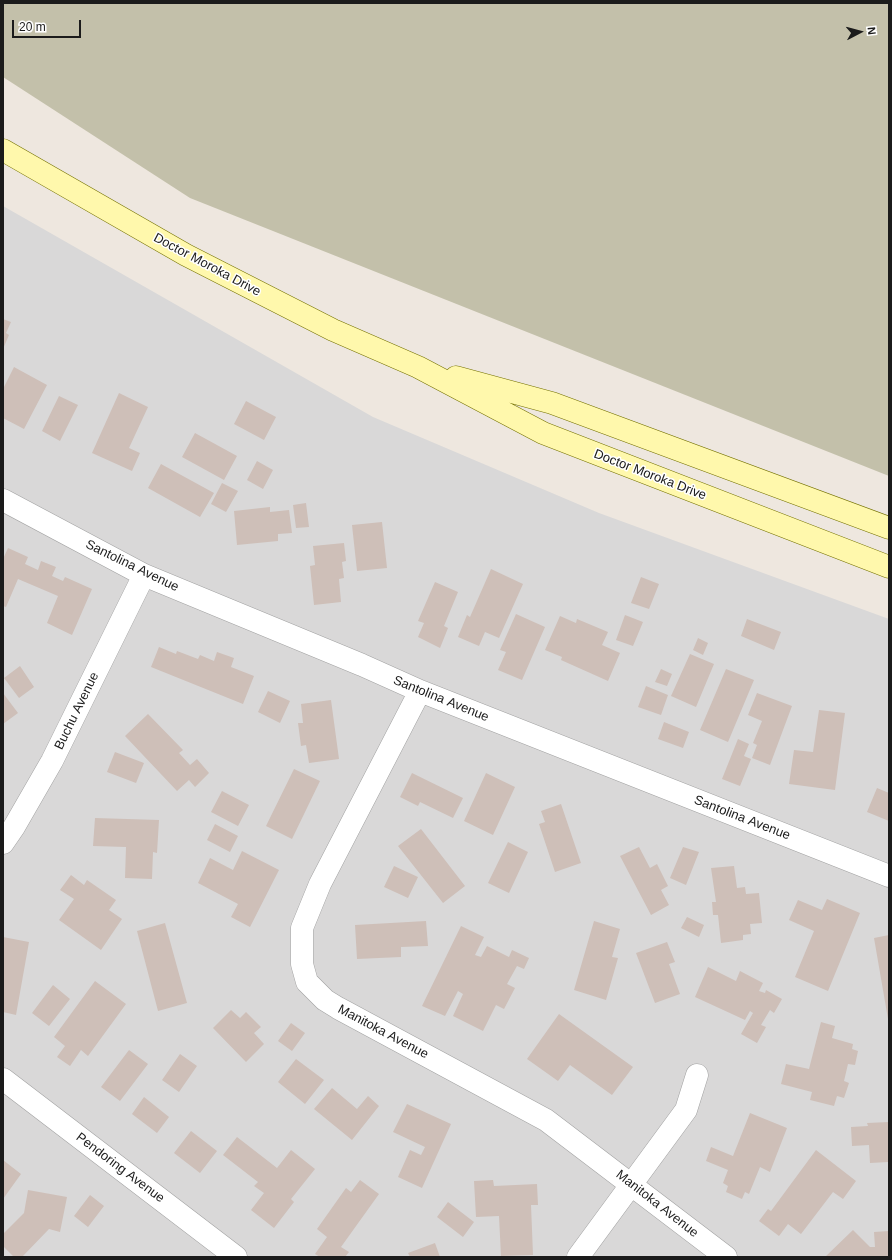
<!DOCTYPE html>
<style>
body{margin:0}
#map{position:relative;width:892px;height:1260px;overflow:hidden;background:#eee7df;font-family:Arial,sans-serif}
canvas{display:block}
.frame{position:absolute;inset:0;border:4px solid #1b1b1b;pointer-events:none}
.north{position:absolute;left:840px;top:12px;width:40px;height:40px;-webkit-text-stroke:3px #fff;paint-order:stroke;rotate:84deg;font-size:11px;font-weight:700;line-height:16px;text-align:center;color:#1b1b1b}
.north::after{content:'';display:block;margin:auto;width:14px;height:18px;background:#1b1b1b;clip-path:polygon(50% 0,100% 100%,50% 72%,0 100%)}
.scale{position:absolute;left:12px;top:20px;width:69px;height:18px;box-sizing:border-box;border:2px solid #1b1b1b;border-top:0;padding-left:5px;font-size:12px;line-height:14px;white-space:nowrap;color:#1b1b1b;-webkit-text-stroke:3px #fff;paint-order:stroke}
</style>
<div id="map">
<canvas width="892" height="1260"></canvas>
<div class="frame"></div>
<div class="north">N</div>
<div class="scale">20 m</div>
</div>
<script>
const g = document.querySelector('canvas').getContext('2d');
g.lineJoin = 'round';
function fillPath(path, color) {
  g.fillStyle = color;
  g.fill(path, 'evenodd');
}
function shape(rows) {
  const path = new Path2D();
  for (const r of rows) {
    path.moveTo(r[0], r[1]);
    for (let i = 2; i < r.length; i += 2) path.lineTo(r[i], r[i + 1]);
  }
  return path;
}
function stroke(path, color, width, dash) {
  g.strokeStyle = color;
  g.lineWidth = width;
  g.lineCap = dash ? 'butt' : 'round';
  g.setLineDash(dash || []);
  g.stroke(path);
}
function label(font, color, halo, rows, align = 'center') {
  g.font = font + ' Arial,sans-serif';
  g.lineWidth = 3;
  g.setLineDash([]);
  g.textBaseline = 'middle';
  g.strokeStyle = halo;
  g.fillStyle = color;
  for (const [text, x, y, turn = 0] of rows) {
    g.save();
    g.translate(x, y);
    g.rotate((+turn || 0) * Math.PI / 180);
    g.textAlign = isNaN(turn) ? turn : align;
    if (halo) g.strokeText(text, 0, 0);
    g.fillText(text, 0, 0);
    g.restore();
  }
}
fillPath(shape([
 [3,206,373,417,599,513,889,619,889,1257,3,1257]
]), '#d9d8d8');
fillPath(shape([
 [3,3,889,3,889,476,190,198,3,77]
]), '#c3c0aa');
fillPath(shape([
 [3,319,11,322,6,333,9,335,3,349],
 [14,367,47,385,24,429,3,418,3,389],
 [119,393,148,407,129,448,140,453,132,471,92,453],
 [59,396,78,405,60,441,42,431],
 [246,401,276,417,264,440,234,424],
 [195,433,237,456,224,480,182,457],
 [257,461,273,470,263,489,247,480],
 [161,464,214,493,200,517,148,488],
 [222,483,238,491,226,512,211,504],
 [306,503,309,527,296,528,293,505],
 [270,507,270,512,289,510,292,533,278,534,278,541,237,545,234,511],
 [382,522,387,568,357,571,352,525],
 [344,543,346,561,342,562,344,578,339,579,341,602,314,605,310,566,315,565,313,546],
 [8,548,28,557,25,564,38,570,41,561,56,567,52,576,63,581,65,577,92,589,72,635,47,623,58,596,18,579,6,607,3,606,3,559],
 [491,569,523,584,499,638,485,632,479,646,458,637,467,615,470,617],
 [641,577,659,584,649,609,631,603],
 [435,582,458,592,444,626,448,628,440,648,418,637,424,623,418,621],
 [516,614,545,627,522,680,498,670,506,652,500,650],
 [625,615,643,622,633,646,616,640],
 [560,616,576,623,577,619,608,632,602,645,620,653,608,681,561,660,562,657,545,650],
 [747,619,781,632,774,650,741,636],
 [698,638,708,643,703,655,693,650],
 [159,647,176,654,177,651,198,659,200,655,214,661,217,652,234,658,231,667,254,676,243,704,151,667],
 [690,654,714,664,696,707,671,696],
 [20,666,34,687,19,698,4,678],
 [661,669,672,674,667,686,655,682],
 [726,669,754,680,728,742,700,730],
 [646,686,668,695,661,715,638,707],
 [268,691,290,701,280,723,258,712],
 [3,693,18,713,3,724],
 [757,693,792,706,770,765,752,758,757,745,753,743,762,721,748,715],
 [331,700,339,759,309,763,306,745,301,746,298,723,303,723,301,704],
 [819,710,845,713,835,790,789,784,794,750,813,752],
 [148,714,183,750,179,753,190,765,197,759,209,773,195,787,189,780,177,791,125,736],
 [664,722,689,732,683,748,658,739],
 [738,739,749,744,744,756,751,759,740,786,722,779],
 [115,752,144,763,136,783,107,772],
 [294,769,320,781,292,839,266,826],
 [412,773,463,798,453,818,420,802,418,806,400,797],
 [486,773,515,787,493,835,464,821],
 [877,788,889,793,889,821,867,812],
 [222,791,249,805,238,826,211,812],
 [561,804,581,863,555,872,539,824,545,822,541,811],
 [95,818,159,820,157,853,153,852,152,879,125,878,126,847,93,846],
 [215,824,238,836,230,852,207,840],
 [421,829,465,886,443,903,398,846],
 [508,842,528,852,509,893,488,883],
 [639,847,650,868,657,864,668,886,661,890,669,905,651,915,620,856],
 [683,847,699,852,686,885,670,878],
 [242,851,279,870,250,927,231,917,238,904,198,883,210,858,233,870],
 [394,866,418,877,408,898,384,887],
 [734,866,737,888,745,887,746,894,759,893,762,923,750,924,751,934,743,935,743,940,721,943,718,915,713,915,712,902,716,902,711,868],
 [71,875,84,885,87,880,116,900,109,910,122,919,101,950,59,920,74,899,60,890],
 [827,899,860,913,828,991,795,977,814,931,789,920,798,900,822,910],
 [687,917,704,925,699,937,681,928],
 [426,921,428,946,401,947,401,957,357,959,355,925],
 [594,921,620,929,612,957,618,958,606,1000,574,990],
 [165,923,187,1003,158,1011,137,931],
 [461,926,484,937,475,955,481,957,487,946,509,957,512,950,529,958,524,969,517,966,507,984,515,988,504,1009,496,1005,483,1031,453,1016,463,994,458,991,445,1016,422,1006],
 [889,935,889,1018,888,1019,874,938],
 [3,937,29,942,16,1015,3,1012],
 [667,942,675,962,669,964,680,994,655,1003,636,953],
 [708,967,736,981,740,971,763,983,759,991,765,993,766,990,782,999,774,1013,770,1010,761,1025,766,1027,757,1043,741,1034,753,1013,750,1011,745,1020,695,997],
 [95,981,126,1004,88,1056,81,1050,70,1066,57,1057,65,1046,54,1037],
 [53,985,70,999,49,1026,32,1013],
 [231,1010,240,1018,246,1012,261,1027,254,1033,264,1044,246,1062,213,1028],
 [559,1014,633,1067,612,1095,570,1065,558,1081,527,1059],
 [821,1022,835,1026,832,1038,853,1044,852,1049,858,1051,855,1065,848,1064,844,1081,849,1083,844,1098,837,1096,834,1106,810,1100,812,1092,781,1084,786,1064,809,1069],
 [291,1023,305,1033,292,1051,278,1041],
 [129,1050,148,1064,120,1101,101,1087],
 [180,1054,197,1066,179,1092,162,1080],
 [296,1059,324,1080,305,1104,278,1082],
 [332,1088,357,1109,368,1096,379,1106,352,1140,314,1109],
 [144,1097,169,1117,157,1133,132,1114],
 [407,1104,451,1124,422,1188,398,1177,410,1150,421,1155,425,1147,393,1132],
 [750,1113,787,1128,770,1172,760,1167,749,1194,745,1192,742,1199,726,1192,728,1186,723,1183,728,1170,706,1161,711,1147,733,1156],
 [889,1122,888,1162,870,1163,869,1145,852,1146,851,1127,868,1126,867,1123],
 [191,1131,217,1151,200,1173,174,1153],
 [237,1137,277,1168,291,1150,315,1169,291,1199,294,1202,274,1228,251,1210,264,1193,254,1186,258,1182,223,1155],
 [816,1150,856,1181,843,1199,833,1192,801,1234,788,1224,779,1236,759,1221,768,1209,771,1211],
 [3,1160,21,1174,3,1199],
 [360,1180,379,1194,341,1247,349,1252,345,1257,320,1257,315,1254,327,1237,317,1229,346,1188,351,1192],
 [493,1180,494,1186,537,1184,538,1205,531,1205,533,1255,501,1256,499,1216,476,1217,474,1181],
 [28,1190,67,1197,60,1232,49,1229,22,1257,14,1257,3,1246,3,1234,24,1213],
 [90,1195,104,1206,88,1227,74,1216],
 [448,1202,474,1222,463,1237,437,1217],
 [853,1230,870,1247,875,1247,874,1232,889,1231,889,1257,825,1257],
 [435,1243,440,1257,410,1257,408,1253]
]), '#cebfb8');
const minor = shape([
 [3,500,144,575,362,665,420,691,889,876],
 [420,691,320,884,302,928,302,964,307,982,325,1000,338,1008,546,1120,726,1257],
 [3,843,14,827,52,761,144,575],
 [3,1079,236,1257],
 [578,1257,686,1110,697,1075]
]);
const secondary = shape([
 [3,150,186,255,333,330,418,367,543,433,889,567],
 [456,377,552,403,889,528]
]);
stroke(minor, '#a2a2a2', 23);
stroke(secondary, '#747100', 23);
stroke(minor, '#fff', 22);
stroke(secondary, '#fff8ac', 22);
label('13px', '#1b1b1b', '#fff', [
 ["Doctor Moroka Drive",207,265,28],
 ["Doctor Moroka Drive",650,475,21],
 ["Santolina Avenue",132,566,26],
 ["Santolina Avenue",441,699,22],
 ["Buchu Avenue",77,711,-64],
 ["Santolina Avenue",742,818,21],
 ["Manitoka Avenue",383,1032,28],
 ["Pendoring Avenue",120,1168,37],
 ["Manitoka Avenue",657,1204,38]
]);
</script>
